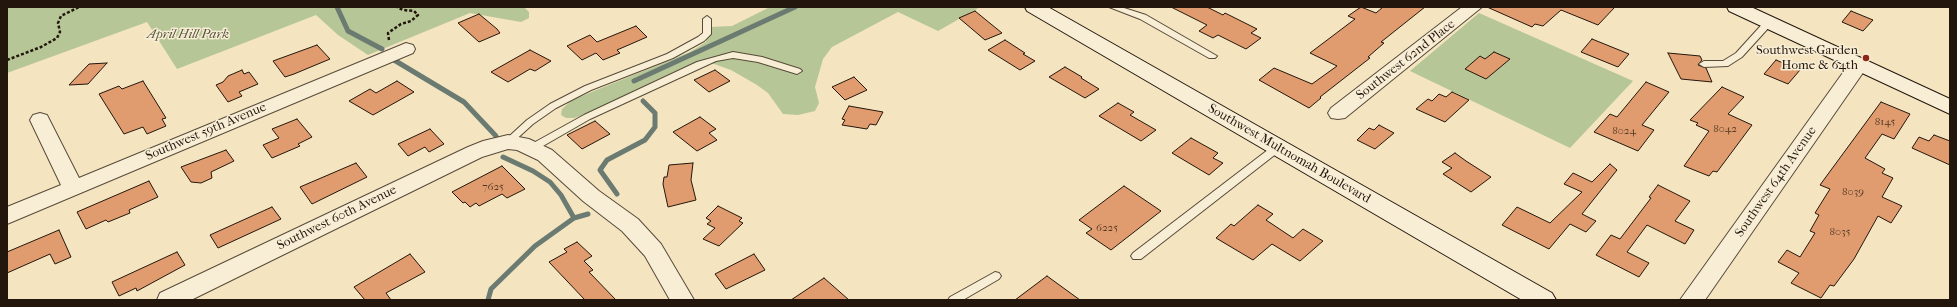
<!DOCTYPE html>
<style>
body{margin:0}
#map{position:relative;width:1957px;height:307px;overflow:hidden;background:#f4e5c0;font-family:"IM FELL French Canon",serif}
canvas{display:block}
.frame{position:absolute;inset:0;border:8px solid #23160c;pointer-events:none}
</style>
<div id="map">
<canvas width="1957" height="307"></canvas>
<div class="frame"></div>
</div>
<script>
const g = document.querySelector('canvas').getContext('2d');
g.lineJoin = 'round';
function fillPath(path, color) {
  g.fillStyle = color;
  g.fill(path, 'evenodd');
}
function shape(rows) {
  const path = new Path2D();
  for (const r of rows) {
    path.moveTo(r[0], r[1]);
    for (let i = 2; i < r.length; i += 2) path.lineTo(r[i], r[i + 1]);
  }
  return path;
}
function stroke(path, color, width, dash) {
  g.strokeStyle = color;
  g.lineWidth = width;
  g.lineCap = dash ? 'butt' : 'round';
  g.setLineDash(dash || []);
  g.stroke(path);
}
function label(font, color, halo, rows, align = 'center') {
  g.font = font + ' "IM FELL French Canon",serif';
  g.lineWidth = 3;
  g.setLineDash([]);
  g.textBaseline = 'middle';
  g.strokeStyle = halo;
  g.fillStyle = color;
  for (const [text, x, y, turn = 0] of rows) {
    g.save();
    g.translate(x, y);
    g.rotate((+turn || 0) * Math.PI / 180);
    g.textAlign = isNaN(turn) ? turn : align;
    if (halo) g.strokeText(text, 0, 0);
    g.fillText(text, 0, 0);
    g.restore();
  }
}
fillPath(shape([
 [7,7,524,7,529,12,529,18,521,22,470,13,368,55,338,35,316,15,177,69,147,22,7,73],
 [770,7,980,7,938,31,898,12,832,47,823,59,815,87,819,103,815,111,798,115,783,114,768,93,757,85,731,70,703,60,680,69,584,115,574,118,566,118,561,115,562,109,572,100,690,52,706,42,710,27,732,26],
 [1479,13,1633,81,1570,148,1410,71]
]), '#b6c696');
stroke(shape([
 [337,7,348,31,382,49],
 [394,60,464,102,496,136],
 [634,81,795,7],
 [617,194,600,170,607,160,645,140,655,127,655,113,643,101],
 [574,218,588,214],
 [488,300,491,289,535,246,574,218,561,195,550,182,533,171,503,157]
]), '#6c7b72', 5);
const building = shape([
 [1171,7,1207,7,1223,15,1225,13,1257,29,1251,33,1261,38,1246,49,1218,35,1213,38,1199,31,1207,25,1171,7],
 [1361,7,1376,13,1383,7,1425,7,1381,42,1384,43,1368,57,1370,58,1320,97,1321,98,1309,108,1259,80,1274,68,1312,84,1337,66,1310,53,1355,19,1348,16,1361,7],
 [1487,7,1615,7,1598,25,1561,10,1543,26,1535,24,1532,27,1487,7],
 [975,11,1002,33,985,40,959,18,975,11],
 [1851,11,1873,20,1863,31,1842,22,1851,11],
 [479,14,497,29,500,33,479,42,458,23,479,14],
 [636,26,647,37,617,50,620,53,603,60,596,53,582,60,567,46,590,35,597,42,636,26],
 [1592,39,1629,54,1618,67,1581,52,1592,39],
 [1005,40,1025,53,1023,54,1035,61,1020,70,988,50,1005,40],
 [317,45,330,59,294,74,285,77,273,61,317,45],
 [530,50,551,61,535,71,530,69,508,82,491,72,530,50],
 [1494,52,1510,59,1486,79,1465,69,1480,56,1485,59,1494,52],
 [1668,53,1700,56,1702,60,1698,65,1706,68,1712,82,1681,79,1668,53],
 [1776,60,1800,70,1788,84,1764,74,1776,60],
 [107,63,88,84,69,85,89,64,107,63],
 [1065,67,1082,77,1081,78,1099,89,1085,98,1049,77,1065,67],
 [242,70,244,74,249,72,258,84,239,92,242,96,228,102,216,85,223,82,228,76,242,70],
 [715,70,730,81,709,92,694,80,715,70],
 [854,77,867,90,845,100,832,87,854,77],
 [143,81,166,118,162,119,166,126,147,134,143,127,124,134,99,94,119,86,122,89,143,81],
 [397,81,414,92,373,115,349,101,370,89,376,93,397,81],
 [1646,82,1669,92,1642,125,1654,130,1638,151,1594,132,1610,114,1617,117,1646,82],
 [1722,87,1744,97,1728,114,1752,125,1717,172,1713,171,1709,176,1684,166,1709,131,1696,125,1698,123,1690,120,1722,87],
 [1452,92,1469,100,1445,122,1416,109,1428,99,1432,101,1439,94,1446,97,1452,92],
 [1881,102,1910,114,1894,139,1882,134,1865,158,1885,169,1882,173,1893,178,1882,197,1902,206,1891,223,1878,216,1854,259,1834,286,1830,285,1821,298,1791,283,1799,273,1778,262,1787,250,1800,257,1815,233,1810,231,1819,215,1815,213,1830,189,1820,185,1881,102],
 [1118,103,1134,112,1130,115,1156,130,1141,141,1099,116,1118,103],
 [849,106,883,112,876,125,870,124,867,129,842,125,845,120,842,119,849,106],
 [700,117,716,129,709,133,717,140,697,151,673,132,700,117],
 [297,119,312,137,298,144,300,146,272,158,263,145,279,138,272,129,297,119],
 [595,121,610,134,582,149,567,135,595,121],
 [1379,125,1394,133,1375,149,1357,140,1369,128,1374,130,1379,125],
 [430,129,444,144,429,152,425,147,408,156,398,144,430,129],
 [1934,135,1950,141,1950,165,1912,148,1919,137,1929,141,1934,135],
 [1191,138,1218,153,1213,158,1223,163,1209,175,1172,153,1191,138],
 [226,150,234,161,211,172,212,178,201,183,191,182,181,167,226,150],
 [1455,153,1466,161,1491,177,1471,192,1443,174,1452,168,1442,162,1455,153],
 [356,163,367,177,312,204,300,187,356,163],
 [693,163,691,180,696,200,668,207,663,184,664,177,667,177,669,165,693,163],
 [1610,164,1617,170,1582,214,1596,221,1586,232,1570,224,1549,249,1502,225,1517,207,1550,223,1582,192,1564,184,1573,173,1592,182,1610,164],
 [502,166,525,189,507,198,502,194,479,206,476,203,470,207,465,202,463,203,452,192,502,166],
 [149,181,158,197,129,210,130,213,108,222,106,220,86,229,77,212,149,181],
 [1658,185,1690,201,1675,221,1694,230,1685,244,1647,225,1627,252,1649,263,1639,277,1596,255,1611,235,1620,239,1651,198,1649,197,1658,185],
 [1124,186,1161,211,1111,250,1086,233,1092,229,1079,220,1124,186],
 [1258,205,1273,214,1266,220,1293,238,1303,229,1323,241,1300,261,1272,244,1253,260,1216,238,1231,224,1234,226,1258,205],
 [718,206,742,218,739,221,743,223,719,246,703,239,715,228,707,224,711,221,706,218,718,206],
 [272,207,281,219,218,248,210,235,272,207],
 [59,230,71,257,55,264,50,254,7,273,7,252,59,230],
 [577,242,592,256,584,261,593,270,589,272,616,300,585,300,549,262,567,252,564,249,577,242],
 [177,252,185,265,137,291,136,288,119,296,112,282,177,252],
 [410,254,425,272,386,293,391,300,365,300,354,287,410,254],
 [754,254,765,270,726,289,715,274,754,254],
 [1047,276,1080,300,1015,300,1047,276],
 [824,278,849,300,791,300,824,278]
]);
fillPath(building, '#e09c6e');
stroke(building, '#23160c', 1);
const lane = shape([
 [1109,7,1121,7,1146,15,1217,56,1215,58,1209,58,1140,19,1109,7],
 [707,16,711,19,711,34,704,41,673,58,591,90,556,108,533,124,511,144,508,145,503,142,527,120,550,104,585,86,667,54,698,37,703,33,703,19,707,16],
 [1769,19,1773,22,1772,24,1742,57,1728,66,1704,67,1699,64,1704,61,1723,61,1736,53,1766,20,1769,19],
 [733,52,762,57,800,69,802,71,797,74,758,62,733,58,716,61,590,119,536,150,532,151,527,148,528,146,584,115,697,62,733,52],
 [1277,145,1282,148,1281,150,1141,259,1133,259,1131,256,1133,253,1273,146,1277,145],
 [995,272,999,273,1001,276,999,279,963,300,948,300,950,297,995,272]
]);
const street = shape([
 [1462,7,1482,7,1345,118,1338,119,1331,118,1328,113,1331,108,1462,7],
 [406,43,413,45,415,49,413,53,7,224,7,207,61,185,30,120,33,115,40,113,47,115,79,178,406,43],
 [1859,58,1866,60,1869,64,1705,300,1680,300,1852,60,1859,58],
 [508,135,529,139,552,150,599,191,638,219,661,244,694,300,670,300,645,256,622,231,583,201,538,160,517,150,508,149,482,157,191,300,157,300,160,293,468,147,483,141,508,135]
]);
const secondary = shape([
 [1025,7,1048,7,1552,293,1556,300,1522,300,1027,11,1025,7],
 [1727,7,1751,7,1950,99,1950,114,1729,11,1727,7]
]);
stroke(lane, '#574a39', 2);
stroke(street, '#574a39', 2);
stroke(secondary, '#23160c', 2);
stroke(shape([
 [389,40,388,33,401,24,411,21,418,15,414,11,403,10,397,7],
 [7,60,41,47,57,38,60,32,58,23,61,16,79,7]
]), '#23160c', 2.5, [3, 2]);
fillPath(lane, '#f8eed6');
fillPath(street, '#f8eed6');
fillPath(secondary, '#f8eed6');
for (const [x, y, r, color] of [
 [1866,58,4,"#8f2418"]
]) {
  const dot = new Path2D();
  dot.arc(x, y, r, 0, 2 * Math.PI);
  g.fillStyle = color;
  g.fill(dot);
  stroke(dot, '#f8eed6', 1.5);
}
label('11px', '#523824', null, [
 ["8145",1885,122],
 ["8042",1725,129],
 ["8024",1624,131],
 ["7625",493,187],
 ["8039",1853,192],
 ["6225",1107,228],
 ["8035",1840,232]
]);
label('italic 13px', '#56543c', '#f8eed6', [
 ["April Hill Park",188,35]
]);
label('13px', '#23160c', '#f8eed6', [
 ["Southwest Garden",1858,51],
 ["Home & 64th",1858,66]
], 'right');
label('13px', '#23160c', '#f8eed6', [
 ["Southwest 62nd Place",1406,60,-38],
 ["Southwest 59th Avenue",206,132,-23],
 ["Southwest Multnomah Boulevard",1289,154,30],
 ["Southwest 64th Avenue",1776,182,-55],
 ["Southwest 60th Avenue",337,218,-26]
]);
</script>
